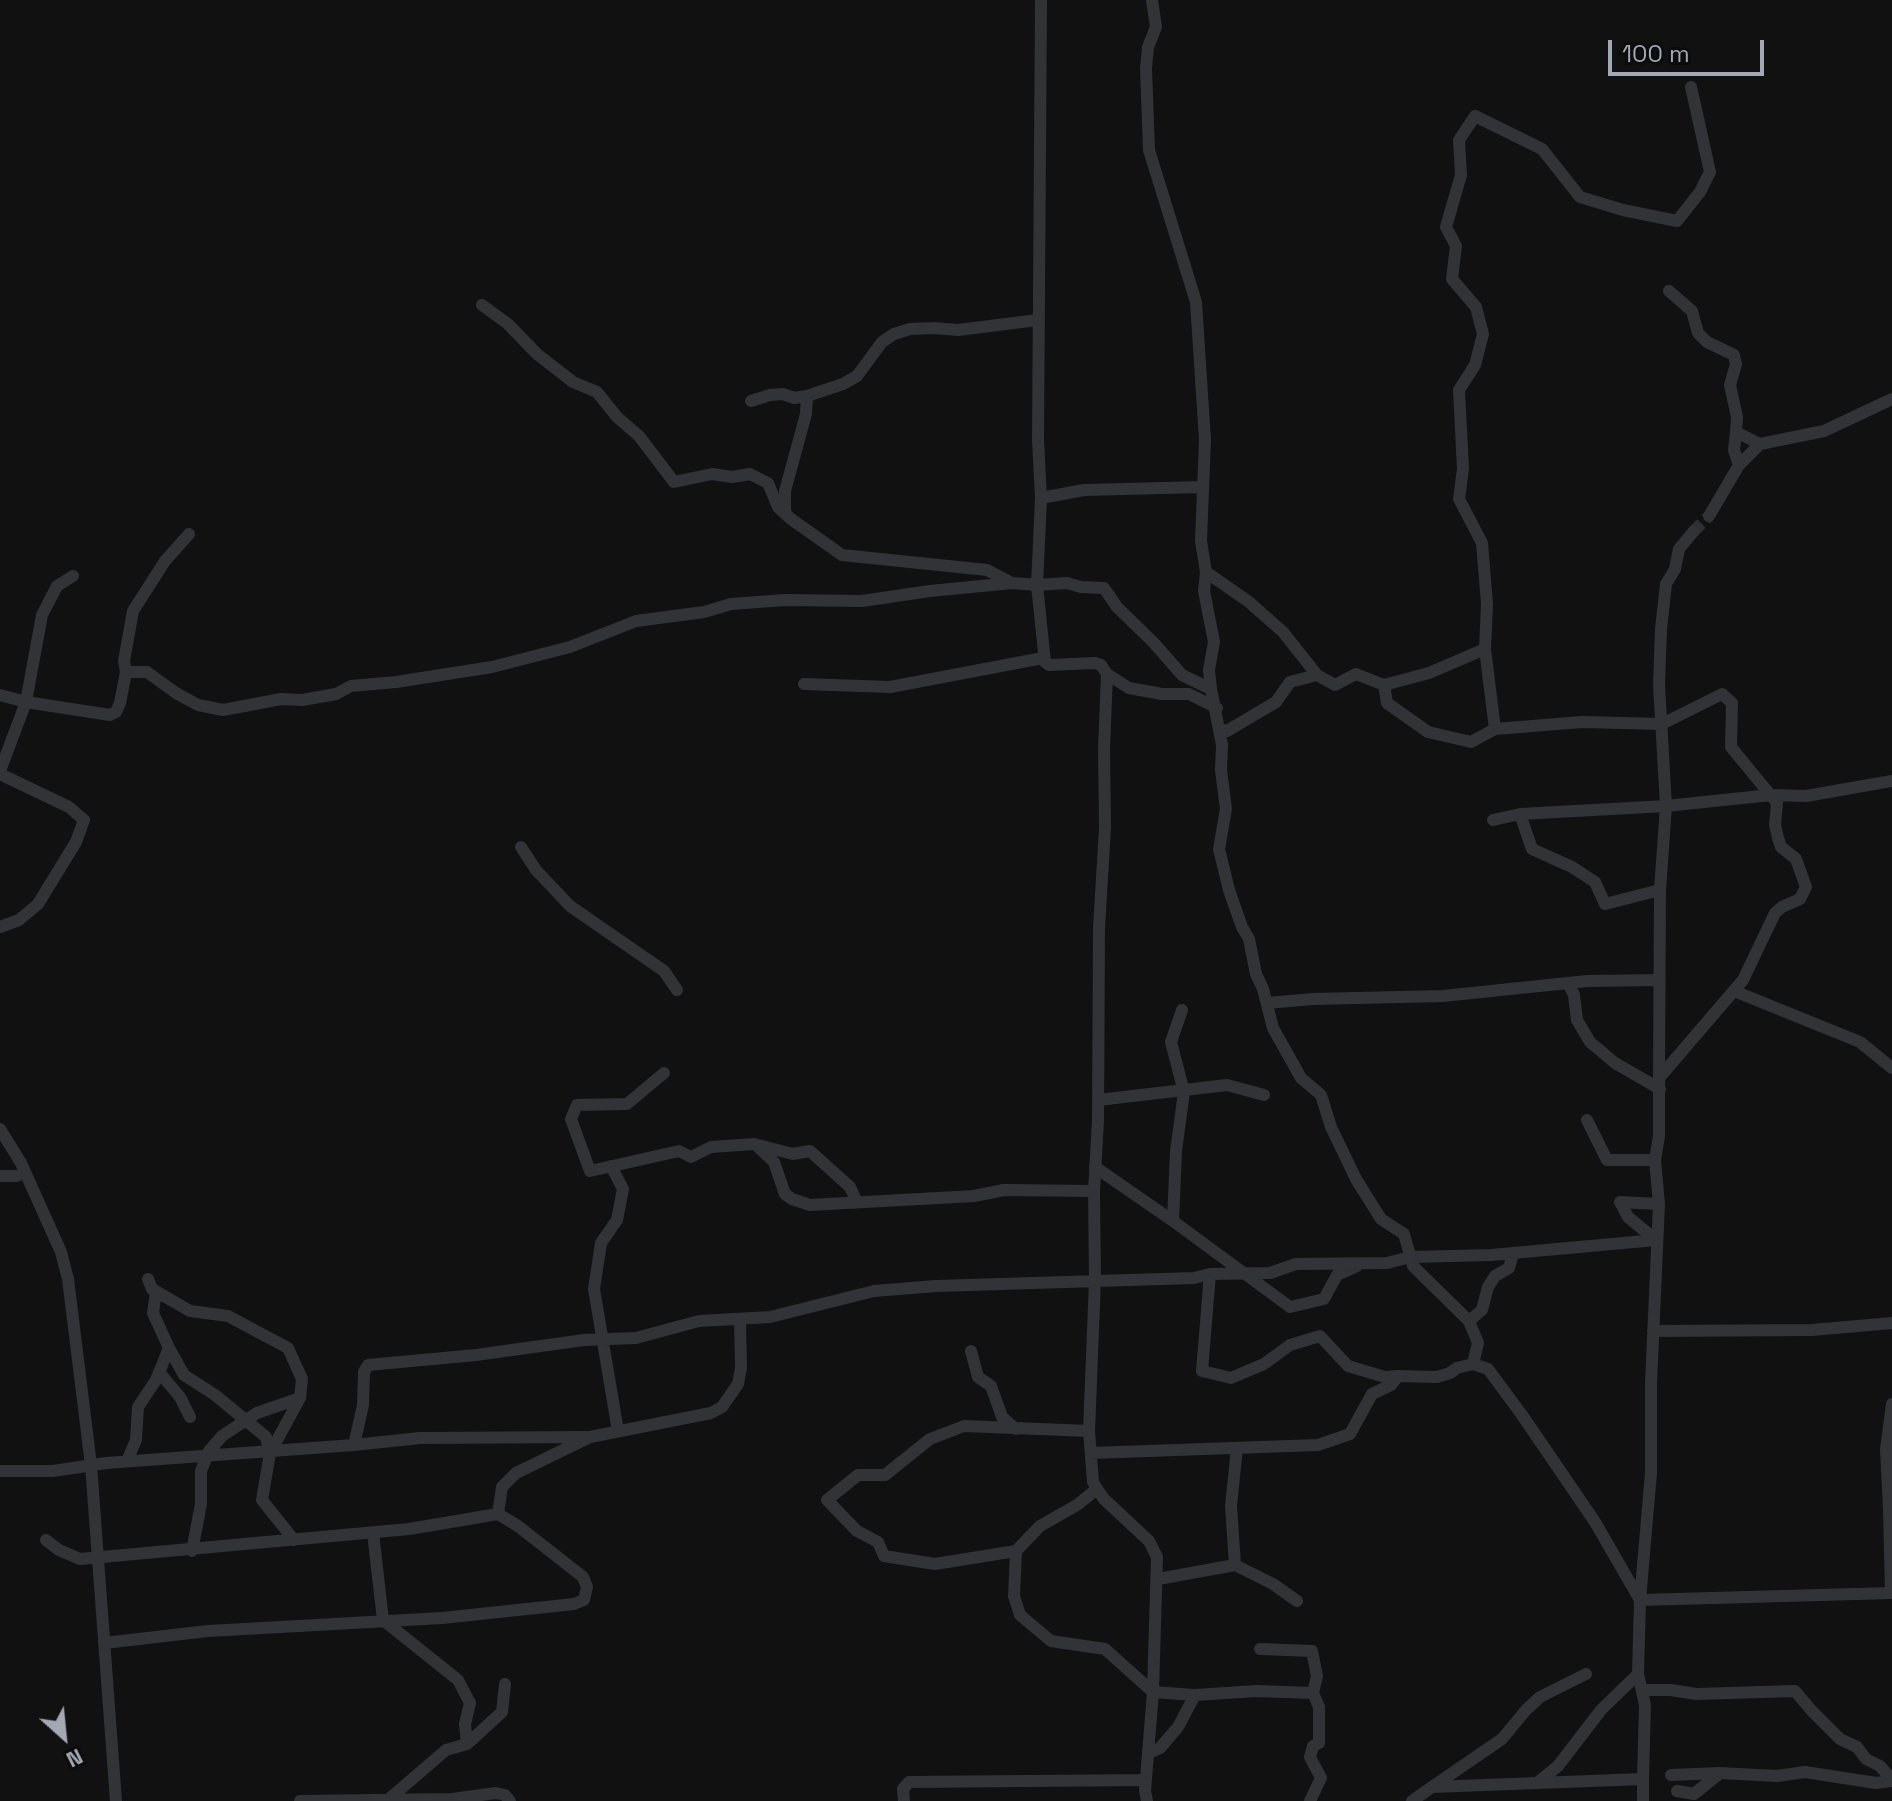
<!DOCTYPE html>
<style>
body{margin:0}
#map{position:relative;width:1892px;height:1801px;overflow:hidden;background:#111112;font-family:"Space Grotesk",sans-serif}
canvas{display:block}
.north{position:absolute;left:24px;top:1697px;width:80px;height:80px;-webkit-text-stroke:6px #0c0c0d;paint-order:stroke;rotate:153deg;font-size:22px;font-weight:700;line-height:32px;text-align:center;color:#a2a9b3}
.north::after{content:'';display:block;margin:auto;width:28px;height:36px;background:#a2a9b3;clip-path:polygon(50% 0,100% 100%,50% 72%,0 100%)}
.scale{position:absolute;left:1608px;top:40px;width:156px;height:36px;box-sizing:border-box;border:4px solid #a2a9b3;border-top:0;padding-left:10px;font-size:24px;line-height:28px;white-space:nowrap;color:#a2a9b3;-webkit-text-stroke:6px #0c0c0d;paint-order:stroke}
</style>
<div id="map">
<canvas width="1892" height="1801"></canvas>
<div class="north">N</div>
<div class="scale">100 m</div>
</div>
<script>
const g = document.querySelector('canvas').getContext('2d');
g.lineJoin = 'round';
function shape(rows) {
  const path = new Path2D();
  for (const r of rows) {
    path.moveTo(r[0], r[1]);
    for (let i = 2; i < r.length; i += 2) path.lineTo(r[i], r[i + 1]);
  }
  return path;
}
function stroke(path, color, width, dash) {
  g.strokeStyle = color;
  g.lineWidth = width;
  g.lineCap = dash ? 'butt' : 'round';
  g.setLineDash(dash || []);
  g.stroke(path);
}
stroke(shape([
 [1693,532,1709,516]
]), '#2e2f32', 12, [12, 6]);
stroke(shape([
 [1041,0,1038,440,1041,498,1037,585,1045,662,1049,665,1095,663,1101,665,1107,674,1104,749,1105,828,1099,928,1098,1121,1094,1191,1095,1280,1089,1431,1093,1482,1097,1489,1104,1499,1149,1541,1157,1557,1153,1692,1145,1791,1147,1801],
 [1152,0,1156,27,1148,47,1146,68,1149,150,1196,302,1205,440,1201,541,1206,572,1204,591,1214,642,1209,670,1211,689,1222,745,1221,770,1226,809,1219,849,1229,890,1242,927,1249,939,1256,974,1263,989,1273,1028,1301,1078,1321,1095,1331,1127,1356,1179,1381,1219,1404,1234,1413,1266,1469,1321,1478,1343,1473,1364,1488,1369,1522,1415,1595,1522,1640,1600,1638,1674,1645,1705,1643,1779,1432,1787,1412,1801],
 [1669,291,1692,311,1698,333,1707,342,1734,355,1736,364,1730,385,1737,417,1736,432,1760,444],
 [482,305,508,324,537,354,573,382,597,392,617,417,639,436,674,482,712,474,732,477,750,474,768,483,778,507,791,519,842,555,987,570,1012,583],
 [751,401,770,395,783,394,794,398,807,396,843,384,857,376,882,342,894,334,910,329,934,328,958,330,1038,320],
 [1736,432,1734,450,1739,465],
 [1041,498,1084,490,1203,487],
 [785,514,785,491,806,414,807,396],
 [1709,516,1739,465,1760,444,1824,431,1892,399],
 [189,534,165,561,133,611,124,661,126,672,147,672,176,693,198,705,223,710,281,699,302,700,336,694,351,686,396,682,492,667,570,647,636,621,704,612,731,604,785,600,862,601,930,591,1012,583,1037,585,1067,583,1081,587,1104,588,1117,607,1154,643,1182,675,1211,689],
 [1206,572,1249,602,1283,632,1317,675],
 [1107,674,1129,688,1162,694,1189,694,1217,708],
 [804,684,890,687,1043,658],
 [1384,685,1387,703,1428,732,1471,742,1495,729,1582,722,1662,724,1722,694,1732,703,1731,747,1777,803,1775,825,1778,838,1781,847,1796,859,1806,887,1800,899,1782,907,1775,913,1743,980,1659,1078,1659,1136,1655,1160,1659,1204,1651,1383,1651,1473,1640,1600,1892,1593],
 [0,695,26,702,42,615,57,586,73,576],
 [1220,729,1227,731,1276,702,1290,682,1317,675,1335,685,1356,674,1384,685,1429,673,1485,649],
 [1495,729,1485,649,1487,604,1482,543,1459,499,1463,469,1459,390,1475,365,1483,334,1476,307,1452,279,1456,246,1446,227,1461,175,1459,140,1475,116,1542,149,1580,197,1623,210,1677,221,1700,192,1710,172,1691,87],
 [0,771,26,702,110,715,116,712,120,703,126,672],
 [0,774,69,807,84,820,76,842,38,904,19,920,0,927],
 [1520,814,1532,849,1572,867,1595,882,1605,904,1660,890],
 [1493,820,1520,814,1666,806,1659,685,1661,629,1666,584,1675,569,1679,549,1693,532],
 [521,847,536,870,570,906,664,971,677,990],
 [1568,983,1574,995,1577,1020,1590,1042,1615,1063,1660,1089],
 [1734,991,1860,1042,1892,1068],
 [1267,1003,1313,999,1443,996,1587,981,1659,980],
 [1182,1010,1171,1042,1184,1092,1176,1151,1173,1221,1290,1307,1324,1299,1337,1275,1357,1266],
 [664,1073,627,1104,577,1105,571,1119,590,1171,679,1151,691,1157,711,1147,755,1144,774,1162,785,1194,792,1199,810,1205,974,1196,1004,1190,1094,1191],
 [1659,1078,1660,890,1666,806,1771,795,1806,796,1892,781],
 [1098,1100,1227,1085,1264,1095],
 [1587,1120,1607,1160,1655,1160],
 [0,1129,21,1163,61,1252,68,1279,91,1465,116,1801],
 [758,1145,793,1154,810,1151,850,1187,856,1200],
 [611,1166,623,1189,617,1220,601,1243,594,1289,618,1431],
 [1095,1167,1173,1221],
 [0,1176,17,1176],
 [1210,1274,1202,1371,1231,1378,1264,1364,1290,1345,1320,1336,1348,1366,1385,1377,1398,1376],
 [148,1279,152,1289,190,1311,228,1316,288,1348,302,1379,300,1398,270,1453],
 [156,1292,153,1313,169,1348],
 [1469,1321,1482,1310,1488,1287,1495,1276,1509,1268,1513,1254],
 [1653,1331,1812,1330,1892,1323],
 [971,1351,978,1377,991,1386,1002,1417,1016,1429],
 [159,1372,180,1397,190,1417],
 [1089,1431,964,1426,930,1439,885,1475,858,1475,827,1500,857,1531,878,1542,884,1556,935,1564,1016,1551,1040,1526,1077,1505,1097,1489],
 [354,1445,420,1438,587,1437],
 [1091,1453,1318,1445,1350,1434,1372,1394,1391,1385,1398,1376,1437,1377,1450,1373,1457,1368,1473,1364],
 [127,1461,136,1440,138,1407,156,1380,169,1348,184,1375,215,1395,266,1437,270,1453,262,1500,294,1540],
 [0,1471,53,1471,106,1463,354,1445,363,1405,364,1372,368,1365,476,1355,584,1340,636,1338,699,1321,770,1317,874,1291,936,1286,1194,1278,1210,1274,1270,1273,1296,1264,1387,1263,1410,1257,1491,1255,1656,1240,1628,1217,1620,1202,1659,1204],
 [1889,1509,1886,1449,1892,1404],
 [498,1514,502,1487,516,1473,590,1437,711,1413,722,1407,738,1384,741,1368,740,1320],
 [373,1533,383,1620,458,1680,470,1703,465,1724,467,1744],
 [46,1540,59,1550,80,1559,409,1529,498,1514,518,1526,583,1577,587,1587,584,1600,574,1604,442,1618,208,1631,104,1643],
 [192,1551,201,1504,201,1471,209,1451,222,1436,257,1413,300,1398],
 [1016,1551,1014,1596,1020,1615,1051,1641,1105,1649,1153,1692,1195,1695,1256,1691,1313,1693],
 [1235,1565,1231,1506,1237,1448],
 [1158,1579,1235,1565,1273,1584,1297,1601],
 [1891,1593,1889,1509,1892,1509],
 [1260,1649,1312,1651,1317,1676,1313,1693,1319,1707,1319,1743,1313,1746,1310,1757,1321,1778,1310,1801],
 [1643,1690,1671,1690,1696,1694,1795,1691,1811,1710,1840,1739,1857,1747,1866,1759,1880,1766,1892,1780],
 [1149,1753,1160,1748,1178,1727,1195,1695],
 [1671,1775,1720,1773],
 [1643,1779,1643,1801],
 [1537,1783,1558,1766,1601,1710,1638,1674],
 [1432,1787,1502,1739,1526,1710,1540,1697,1586,1674],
 [1677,1791,1694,1794,1720,1773,1777,1776,1805,1772,1876,1783,1892,1781],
 [389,1799,446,1750,467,1744,502,1712,505,1684],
 [300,1801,452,1799,496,1793,505,1795,510,1801],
 [904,1801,903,1789,909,1782,1146,1780]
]), '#323337', 12);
</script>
